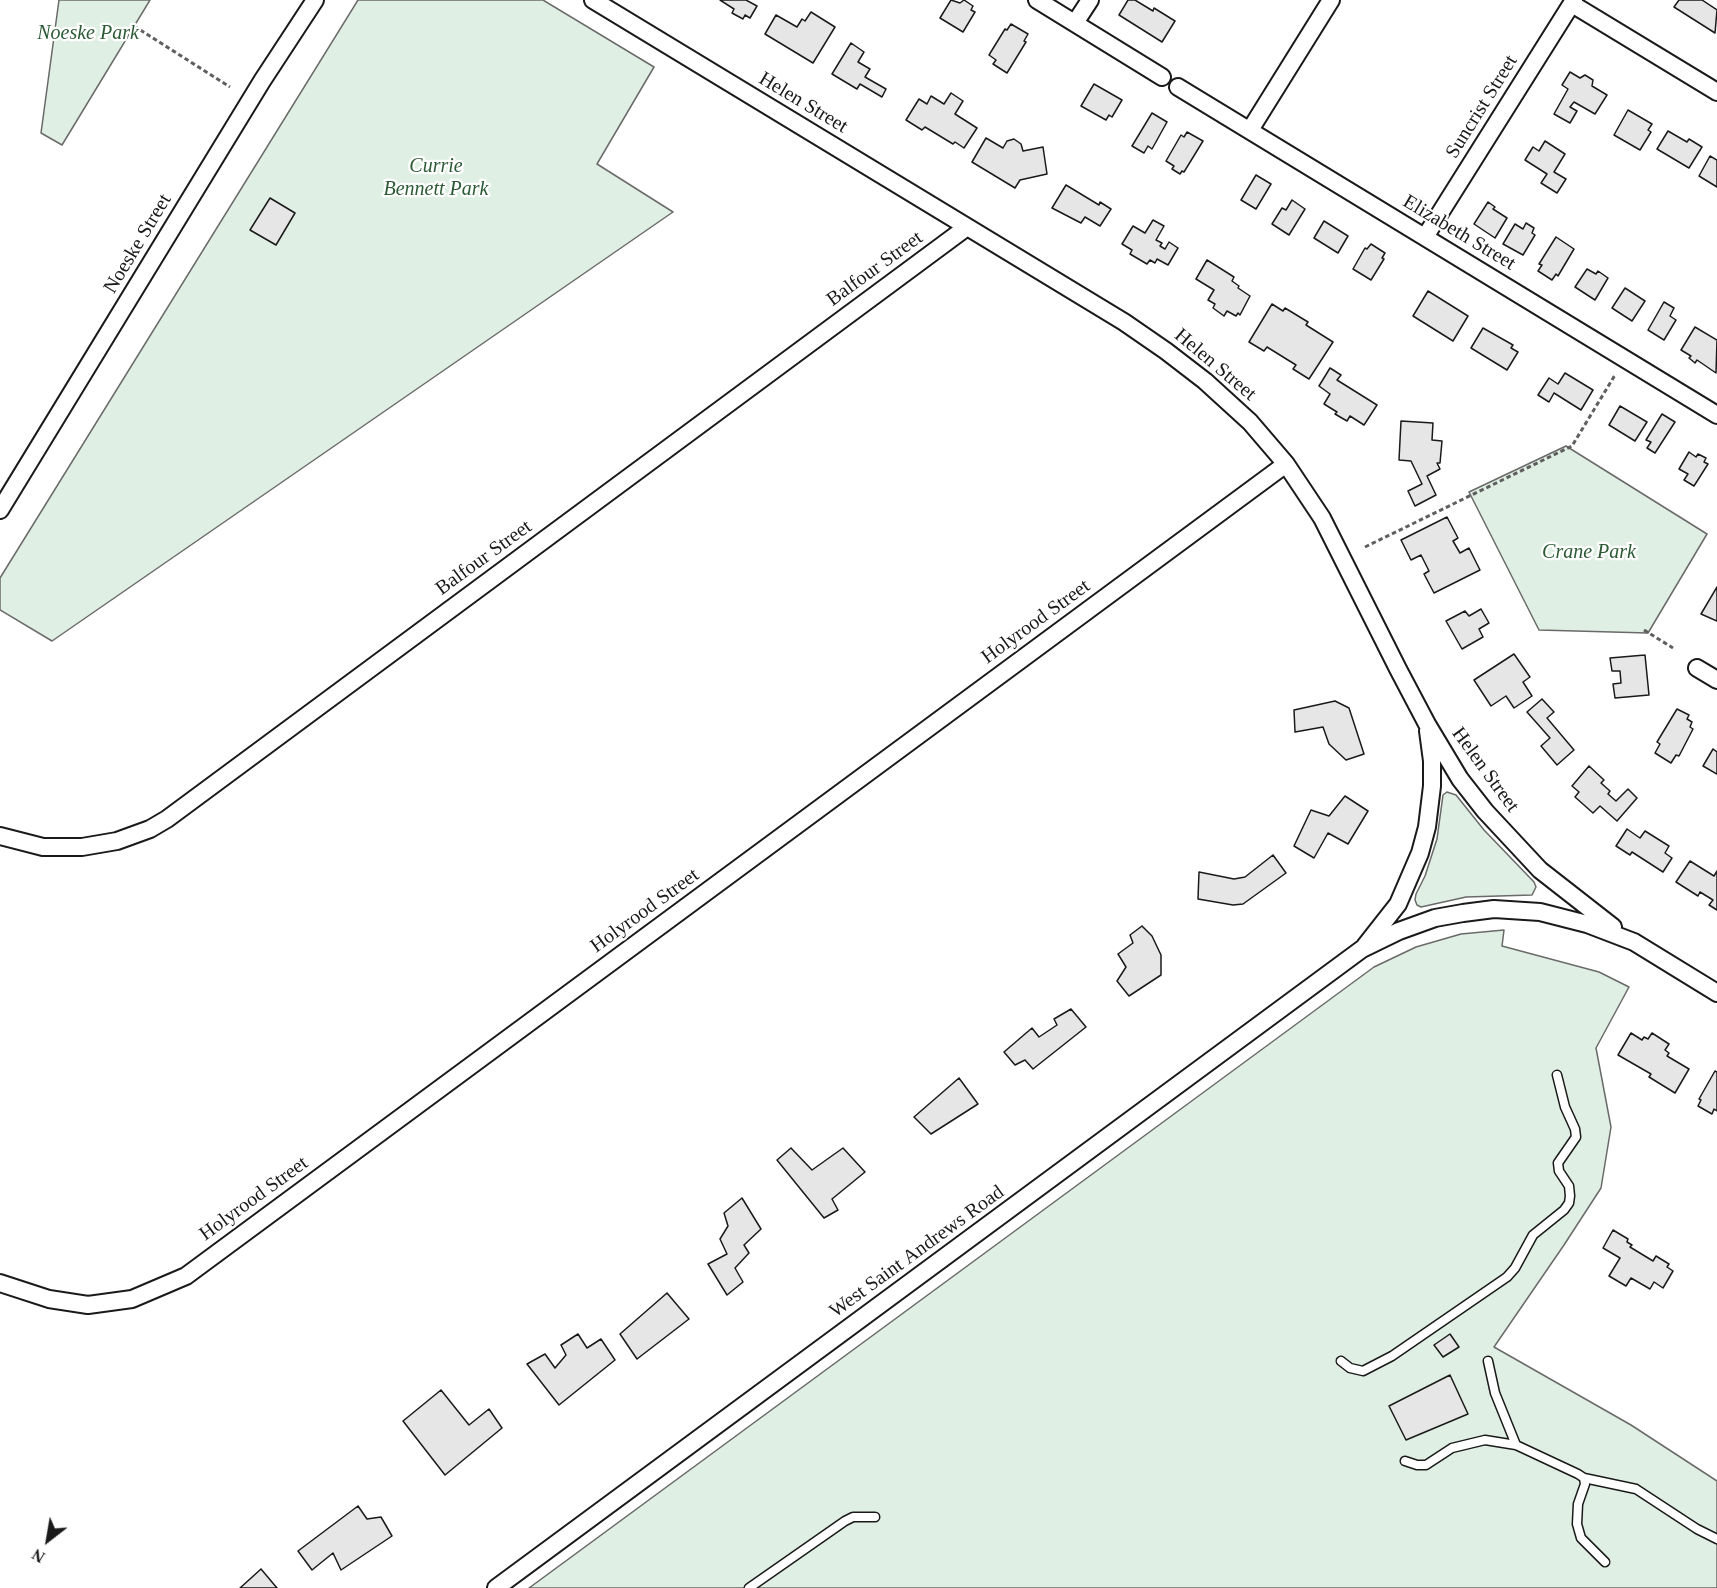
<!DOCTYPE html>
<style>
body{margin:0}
#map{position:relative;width:1717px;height:1588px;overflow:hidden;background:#fff;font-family:Georgia,serif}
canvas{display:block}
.north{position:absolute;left:18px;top:1510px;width:60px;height:60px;-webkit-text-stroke:4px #fff;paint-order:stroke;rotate:211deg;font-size:16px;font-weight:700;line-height:24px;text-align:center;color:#1a1a1a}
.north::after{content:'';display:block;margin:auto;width:21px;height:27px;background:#1a1a1a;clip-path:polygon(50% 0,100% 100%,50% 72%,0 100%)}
</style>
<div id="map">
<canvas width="1717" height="1588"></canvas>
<div class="north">N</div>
</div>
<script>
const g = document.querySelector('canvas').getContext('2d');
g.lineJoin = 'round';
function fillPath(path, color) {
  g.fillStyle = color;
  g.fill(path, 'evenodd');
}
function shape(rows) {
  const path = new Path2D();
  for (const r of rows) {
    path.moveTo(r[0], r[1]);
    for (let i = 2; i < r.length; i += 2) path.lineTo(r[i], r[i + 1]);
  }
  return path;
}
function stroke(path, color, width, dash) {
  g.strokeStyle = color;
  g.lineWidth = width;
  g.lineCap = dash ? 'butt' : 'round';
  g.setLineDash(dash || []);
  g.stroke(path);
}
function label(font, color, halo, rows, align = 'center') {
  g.font = font + ' Georgia,serif';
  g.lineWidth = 4.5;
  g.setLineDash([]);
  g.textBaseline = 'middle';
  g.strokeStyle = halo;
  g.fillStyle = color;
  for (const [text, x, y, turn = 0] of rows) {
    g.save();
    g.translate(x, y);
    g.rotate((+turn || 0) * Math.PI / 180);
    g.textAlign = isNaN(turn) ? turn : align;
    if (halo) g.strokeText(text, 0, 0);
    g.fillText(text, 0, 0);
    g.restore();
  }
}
const green = shape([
 [59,0,150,0,62,145,41,133,59,0],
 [358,0,543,0,654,67,597,164,673,212,52,641,0,610,0,578,358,0],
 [1566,446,1707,534,1648,633,1539,630,1469,492,1566,446],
 [1447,792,1456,795,1484,830,1534,882,1536,887,1532,895,1466,897,1421,907,1417,905,1415,900,1416,894,1425,876,1437,839,1443,795,1447,792],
 [1504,930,1502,946,1599,972,1629,987,1596,1048,1611,1127,1601,1188,1564,1245,1494,1347,1631,1425,1717,1481,1717,1588,529,1588,1374,967,1416,947,1461,934,1504,930]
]);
fillPath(green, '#e0efe3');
stroke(green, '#6a6a6a', 1.5);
const building = shape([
 [720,0,746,0,757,6,750,18,745,15,743,19,732,13,734,9,720,0],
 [951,0,960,3,964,0,973,6,971,10,975,12,963,32,940,18,951,0],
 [1128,0,1135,0,1153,11,1154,8,1175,21,1162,42,1119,15,1128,0],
 [1679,0,1702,0,1717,10,1715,33,1674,7,1679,0],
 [811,12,835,27,813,63,765,34,776,15,797,27,802,19,805,21,811,12],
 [1011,24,1028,34,1024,41,1026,42,1007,73,993,64,996,60,989,55,1005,29,1007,30,1011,24],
 [851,43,864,52,858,62,870,69,865,77,886,89,882,97,860,84,857,89,832,74,851,43],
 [1570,72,1580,78,1585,75,1593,80,1592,86,1607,95,1595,114,1574,102,1570,107,1577,111,1570,123,1554,114,1568,89,1562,85,1570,72],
 [1094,84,1122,100,1112,117,1109,115,1106,120,1081,106,1094,84],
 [951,93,963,101,955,114,977,128,964,148,955,142,953,144,925,127,922,130,906,120,919,99,927,104,931,96,944,104,951,93],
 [1628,110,1652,124,1648,130,1651,132,1640,150,1614,135,1628,110],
 [1152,113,1167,122,1152,149,1148,146,1144,153,1132,146,1152,113],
 [1668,131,1687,142,1689,139,1702,147,1689,168,1657,149,1668,131],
 [1187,132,1203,141,1184,172,1182,171,1180,174,1172,169,1174,166,1166,161,1181,135,1184,137,1187,132],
 [986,138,1003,148,1007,141,1014,139,1021,144,1023,151,1043,147,1047,174,1020,180,1015,188,972,162,986,138],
 [1545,141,1565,154,1554,172,1566,179,1557,193,1541,183,1547,174,1525,160,1533,147,1539,151,1545,141],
 [1710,156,1717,160,1717,187,1699,176,1710,156],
 [1256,175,1271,184,1256,209,1241,200,1256,175],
 [1066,185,1099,205,1100,202,1111,209,1100,226,1085,217,1081,223,1052,208,1066,185],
 [270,198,295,213,276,245,250,230,270,198],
 [1292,200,1305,209,1289,235,1272,224,1282,208,1286,210,1292,200],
 [1488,202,1495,207,1493,209,1507,218,1495,238,1474,224,1488,202],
 [1153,220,1164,226,1156,240,1162,243,1160,246,1165,249,1169,242,1178,248,1168,265,1157,259,1155,263,1150,260,1147,264,1130,254,1132,250,1122,244,1133,226,1145,233,1153,220],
 [1324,221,1348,236,1338,253,1314,238,1324,221],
 [1526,223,1534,228,1532,233,1535,235,1523,255,1503,244,1515,224,1523,229,1526,223],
 [1556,237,1574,249,1558,276,1556,274,1552,280,1538,271,1542,265,1539,264,1556,237],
 [1371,244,1385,253,1382,258,1384,259,1371,280,1353,269,1365,248,1367,249,1371,244],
 [1207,260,1234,277,1232,281,1239,286,1238,288,1250,296,1240,315,1238,313,1236,316,1227,311,1224,316,1213,308,1215,304,1208,300,1214,290,1196,279,1207,260],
 [1587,269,1596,274,1598,271,1608,278,1595,300,1575,287,1587,269],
 [1625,288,1645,301,1632,321,1612,308,1625,288],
 [1428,291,1468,316,1453,341,1413,316,1428,291],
 [1664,302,1674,308,1670,316,1676,320,1664,340,1648,330,1664,302],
 [1272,304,1283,311,1285,308,1308,322,1306,325,1333,342,1309,379,1293,369,1296,365,1267,347,1264,351,1249,342,1272,304],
 [1695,327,1717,340,1716,373,1697,360,1695,363,1689,358,1691,356,1681,350,1695,327],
 [1483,328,1513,345,1511,348,1518,352,1507,370,1471,348,1483,328],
 [1330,368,1341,375,1337,380,1377,405,1364,425,1350,416,1347,421,1335,414,1337,412,1324,404,1330,394,1319,386,1330,368],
 [1565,373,1593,390,1581,410,1554,393,1549,402,1538,395,1549,378,1558,384,1565,373],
 [1620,406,1647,422,1635,441,1609,425,1620,406],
 [1662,414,1675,422,1655,453,1647,448,1651,442,1646,440,1662,414],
 [1401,421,1433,423,1432,440,1442,441,1440,463,1437,463,1440,469,1427,476,1436,495,1415,506,1408,491,1422,484,1411,461,1399,460,1401,421],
 [1689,452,1696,457,1698,454,1706,458,1704,462,1708,464,1694,486,1684,480,1688,474,1679,469,1689,452],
 [1447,517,1458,538,1453,541,1460,553,1469,548,1480,570,1434,593,1424,574,1429,571,1421,555,1411,560,1401,540,1447,517],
 [1717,587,1717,621,1701,614,1717,587],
 [1481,609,1489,623,1479,629,1483,637,1462,649,1446,621,1465,611,1469,616,1481,609],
 [1514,654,1530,677,1523,682,1532,696,1514,708,1506,696,1491,706,1474,680,1514,654],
 [1645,655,1649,695,1615,698,1613,684,1621,683,1620,671,1612,671,1610,658,1645,655],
 [1542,699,1554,712,1547,718,1574,750,1557,765,1541,746,1550,738,1527,712,1542,699],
 [1335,701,1349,708,1364,754,1346,760,1329,744,1323,727,1295,732,1294,710,1335,701],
 [1677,709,1689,715,1687,719,1692,722,1690,727,1693,729,1679,756,1676,755,1671,763,1655,753,1660,744,1657,742,1677,709],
 [1713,749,1717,752,1717,774,1703,766,1713,749],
 [1589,766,1604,780,1601,783,1610,791,1608,794,1616,801,1628,789,1637,798,1617,821,1600,806,1593,813,1575,797,1579,792,1572,786,1589,766],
 [1345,796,1368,811,1348,844,1328,833,1314,858,1294,846,1311,810,1329,816,1345,796],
 [1627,829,1640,838,1645,831,1669,846,1665,853,1672,858,1663,872,1632,852,1630,855,1616,846,1627,829],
 [1273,855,1286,873,1243,904,1233,905,1198,899,1199,872,1234,879,1245,877,1273,855],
 [1690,861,1714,876,1717,871,1717,910,1709,905,1713,900,1700,892,1698,896,1676,882,1690,861],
 [1142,926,1152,936,1161,955,1161,975,1129,996,1117,981,1126,967,1118,954,1133,943,1130,935,1142,926],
 [1071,1009,1086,1027,1033,1069,1025,1060,1015,1065,1004,1052,1032,1028,1039,1037,1057,1025,1054,1019,1071,1009],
 [1631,1033,1642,1040,1644,1037,1648,1039,1652,1033,1669,1044,1665,1050,1669,1053,1667,1056,1689,1069,1675,1093,1649,1077,1651,1074,1618,1055,1631,1033],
 [1715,1071,1717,1072,1717,1111,1714,1109,1712,1114,1698,1106,1701,1100,1699,1099,1715,1071],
 [959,1078,978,1104,931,1134,914,1117,959,1078],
 [791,1148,812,1170,843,1148,865,1172,832,1199,838,1210,824,1218,777,1160,791,1148],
 [742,1198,761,1229,744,1245,749,1253,735,1268,743,1282,727,1295,708,1264,727,1254,720,1239,728,1226,724,1213,742,1198],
 [1613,1230,1628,1239,1627,1242,1632,1245,1630,1247,1653,1261,1656,1256,1669,1264,1667,1267,1673,1271,1663,1288,1654,1282,1650,1289,1631,1278,1626,1286,1609,1276,1620,1258,1603,1248,1613,1230],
 [667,1293,689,1319,637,1359,620,1334,667,1293],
 [578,1334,587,1348,601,1339,615,1360,559,1405,527,1364,545,1354,555,1368,566,1355,561,1345,578,1334],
 [1450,1334,1459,1347,1443,1357,1434,1345,1450,1334],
 [1450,1375,1468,1414,1406,1440,1389,1406,1450,1375],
 [441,1390,469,1425,489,1409,502,1428,445,1475,403,1421,441,1390],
 [358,1506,367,1519,381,1517,392,1536,341,1570,333,1553,312,1570,298,1551,358,1506],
 [261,1569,277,1588,240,1588,261,1569]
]);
fillPath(building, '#e6e6e6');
stroke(building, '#1a1a1a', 1.5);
const service = shape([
 [1341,1361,1350,1368,1363,1371,1392,1356,1507,1277,1515,1268,1533,1235,1564,1210,1569,1203,1570,1196,1569,1186,1559,1171,1558,1163,1576,1137,1575,1129,1565,1107,1557,1075],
 [1488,1361,1495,1393,1516,1445],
 [1405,1461,1417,1465,1426,1465,1452,1448,1485,1440,1516,1445,1578,1474,1584,1478,1585,1484,1578,1504,1577,1524,1581,1538,1605,1562],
 [1584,1478,1636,1489,1697,1529,1717,1539],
 [749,1588,845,1521,853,1517,875,1517]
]);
const minor = shape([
 [593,0,1124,322,1166,351,1205,381,1250,422,1286,464,1322,518,1398,669,1427,724,1460,779,1485,811,1540,870,1613,927],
 [1037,0,1162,77],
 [1572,4,1717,92],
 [1075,23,1090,0],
 [1178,87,1717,415],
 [1250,130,1331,0],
 [1425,237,1574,0],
 [0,510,262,81,315,0],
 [1697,668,1717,680],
 [0,836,43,847,82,847,117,841,150,829,167,819,967,227],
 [1365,946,1398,904,1420,853,1427,827,1432,786,1432,761,1428,731],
 [0,1283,49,1299,88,1305,132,1299,186,1276,1286,464],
 [496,1588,1362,949,1399,931,1435,918,1463,913,1494,909,1540,912,1587,924,1634,942,1717,993]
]);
stroke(service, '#1a1a1a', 11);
stroke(minor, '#1a1a1a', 20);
stroke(shape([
 [134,26,230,87],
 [1365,547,1572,446,1615,375],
 [1644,630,1673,648]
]), '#5f5f5f', 3, [4.5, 3]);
stroke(service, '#fff', 8);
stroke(minor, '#fff', 16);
label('italic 20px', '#2b5a34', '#fff', [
 ["Noeske Park",88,34],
 ["Currie",436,167],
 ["Bennett Park",436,190],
 ["Crane Park",1589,553]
]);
label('20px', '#1a1a1a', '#fff', [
 ["Helen Street",803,103,31],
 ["Suncrist Street",1482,107,-58],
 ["Elizabeth Street",1459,233,31],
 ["Noeske Street",138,244,-59],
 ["Balfour Street",875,269,-36],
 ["Helen Street",1215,365,40],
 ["Balfour Street",484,558,-36],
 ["Holyrood Street",1036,622,-36],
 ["Helen Street",1485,770,54],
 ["Holyrood Street",645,911,-36],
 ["Holyrood Street",254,1199,-36],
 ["West Saint Andrews Road",917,1252,-36]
]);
</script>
